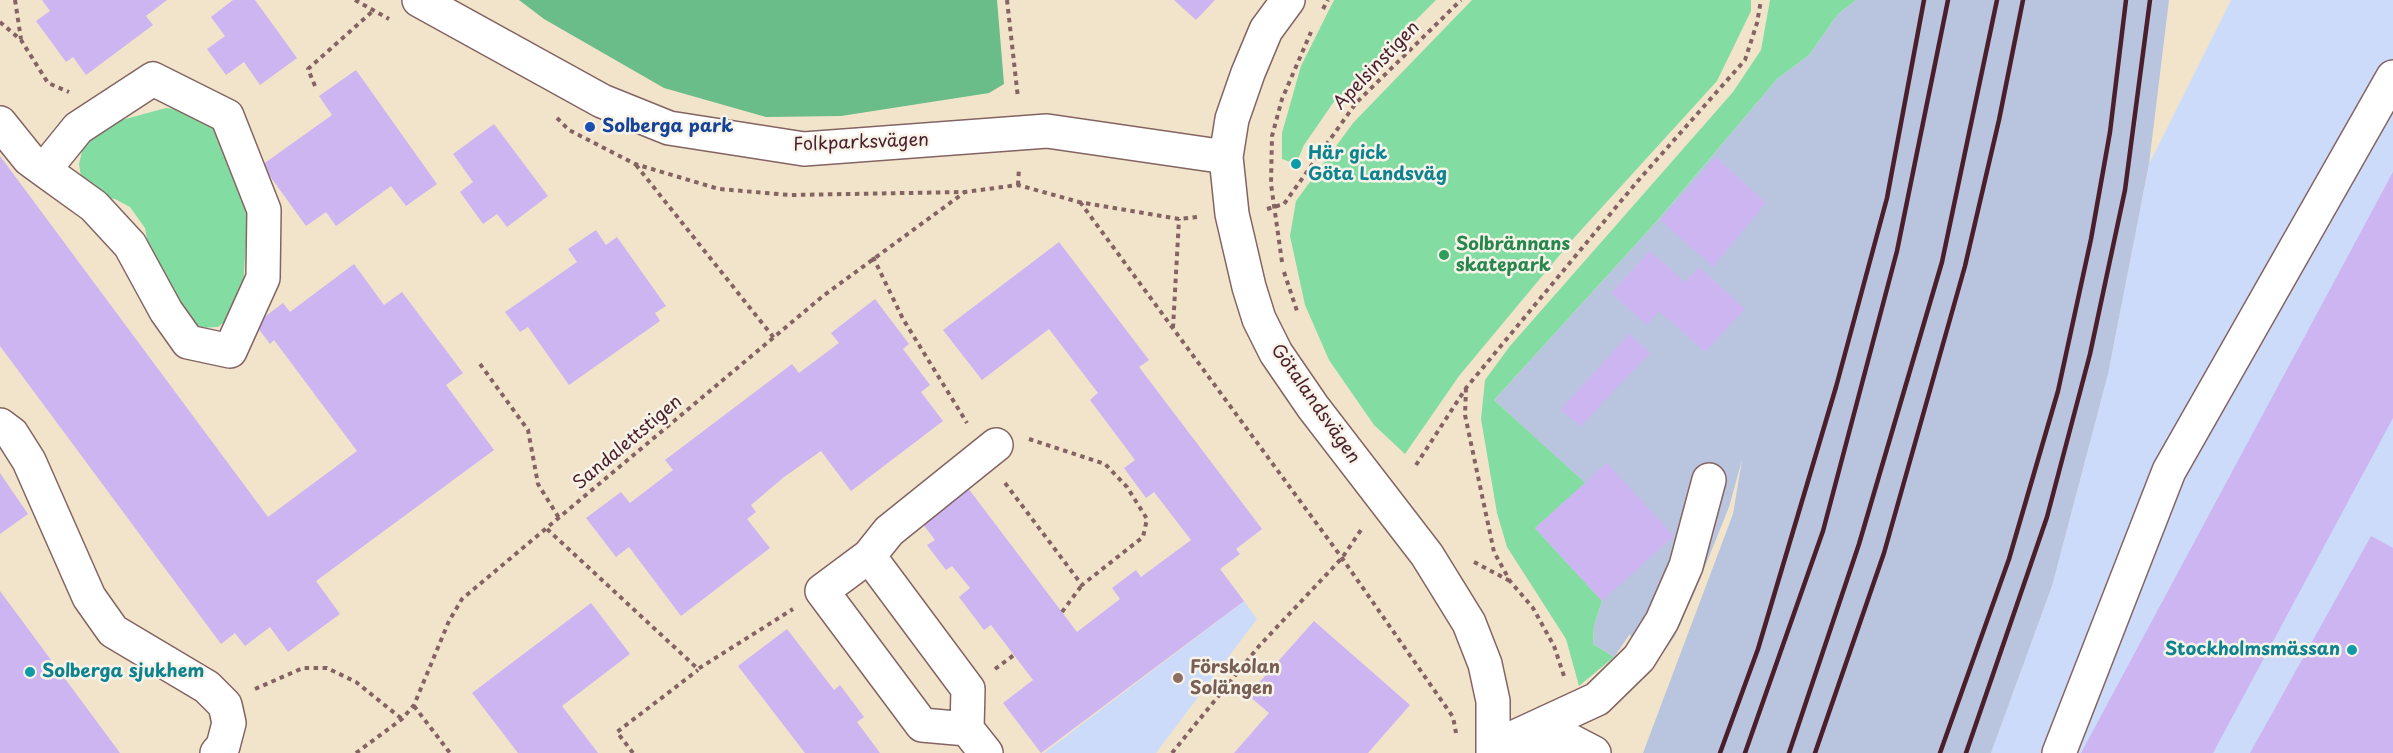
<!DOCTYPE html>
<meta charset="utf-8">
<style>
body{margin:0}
canvas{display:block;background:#f1e4ca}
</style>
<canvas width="2393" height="753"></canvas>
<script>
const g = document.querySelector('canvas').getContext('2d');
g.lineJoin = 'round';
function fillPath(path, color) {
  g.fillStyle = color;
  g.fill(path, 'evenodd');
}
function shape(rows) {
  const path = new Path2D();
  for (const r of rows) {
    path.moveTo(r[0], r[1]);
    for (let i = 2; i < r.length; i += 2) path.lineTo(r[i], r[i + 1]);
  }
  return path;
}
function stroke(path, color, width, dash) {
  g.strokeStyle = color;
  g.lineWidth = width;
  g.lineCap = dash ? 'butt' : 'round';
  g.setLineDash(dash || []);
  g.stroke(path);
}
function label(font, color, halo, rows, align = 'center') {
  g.font = font + ' "Playpen Sans",sans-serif';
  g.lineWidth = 5;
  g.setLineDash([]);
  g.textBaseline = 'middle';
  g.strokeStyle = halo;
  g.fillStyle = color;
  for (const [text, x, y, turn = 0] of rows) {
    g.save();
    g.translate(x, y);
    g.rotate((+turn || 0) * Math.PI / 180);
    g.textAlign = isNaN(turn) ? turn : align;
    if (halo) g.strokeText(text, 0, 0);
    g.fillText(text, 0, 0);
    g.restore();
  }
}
fillPath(shape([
 [2231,0,2393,0,2393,753,1991,753,2052,586,2108,374,2149,164],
 [1244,601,1257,619,1156,753,1044,753]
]), '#cddbfa');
fillPath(shape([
 [1856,0,2169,0,2149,164,2108,374,2052,586,1991,753,1643,753,1733,514,1742,460,1729,507,1696,589,1675,636,1650,671,1639,658,1630,634,1614,657,1593,644,1594,625,1602,601,1535,528,1584,483,1494,400,1656,222,1777,79,1809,55,1838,14]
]), '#b9c5de');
fillPath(shape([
 [1334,0,1436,0,1333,103,1304,145,1296,164,1282,159,1282,133,1301,66],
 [1472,0,1751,0,1751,11,1717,81,1573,239,1459,376,1405,454,1374,425,1329,360,1305,305,1290,236,1296,201,1353,123],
 [1770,0,1856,0,1838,14,1809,55,1777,79,1656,222,1494,400,1585,483,1535,528,1602,601,1594,625,1593,644,1614,657,1579,686,1566,639,1507,547,1497,513,1481,419,1485,380,1510,346,1733,92,1761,50],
 [166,108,199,112,219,136,243,185,247,219,243,291,233,315,218,327,198,328,184,316,149,250,145,228,130,207,115,199,95,196,82,183,79,164,84,143,118,121]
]), '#83dda3');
fillPath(shape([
 [519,0,997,0,1004,84,989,93,841,116,766,117,664,88,544,19]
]), '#6abc89');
fillPath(shape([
 [42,0,167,0,146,16,153,25,86,75,73,57,66,62,36,21,50,11],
 [233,0,255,0,297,58,260,85,244,62,226,75,207,49,225,36,211,17],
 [1174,0,1215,0,1196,20],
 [356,70,437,184,406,206,391,186,336,226,326,212,306,226,262,165,332,115,319,96],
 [494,124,548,196,507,227,497,214,483,224,460,192,473,182,453,154],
 [0,156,268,517,357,451,274,340,270,344,255,324,283,303,290,312,354,264,384,305,402,292,463,373,446,385,494,450,316,581,340,614,288,652,270,627,245,646,235,633,221,644,0,346],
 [1716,157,1766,203,1713,267,1660,220],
 [2393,172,2393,418,2213,753,2081,753],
 [596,230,606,245,617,237,666,306,655,313,660,321,569,385,528,327,520,332,505,312,577,262,568,249],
 [1059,242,1149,360,1139,367,1262,529,1236,549,1240,554,1220,569,1244,601,1041,753,1003,703,1033,680,991,625,984,630,959,597,970,588,952,566,946,570,927,545,935,540,922,523,968,488,1077,632,1120,599,1112,588,1136,570,1141,577,1191,540,1154,492,1146,498,1124,468,1135,460,1090,400,1098,393,1049,329,982,380,943,330],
 [1650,251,1685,282,1699,267,1745,309,1705,352,1659,311,1647,325,1611,293],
 [875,299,909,344,903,349,930,385,921,392,943,421,851,491,821,451,784,477,751,505,756,512,747,519,770,548,681,616,629,547,616,557,586,518,621,492,630,503,673,470,665,460,792,364,799,373,839,343,831,333],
 [1629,334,1650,353,1581,426,1560,410],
 [1607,463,1674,536,1602,601,1535,528],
 [0,473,28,514,0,534],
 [2371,536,2393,548,2393,753,2250,753],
 [0,591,120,753,0,753],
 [591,603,630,654,562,706,598,753,518,753,472,693],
 [1314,621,1410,705,1368,753,1234,753,1269,713,1248,695],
 [787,629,834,690,840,685,864,717,857,722,880,753,805,753,738,666]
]), '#ccb5f1');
const minor = shape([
 [419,0,602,101,669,128,804,149,1047,131,1226,157],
 [1288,0,1266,30,1248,73,1232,119,1226,157,1232,214,1249,287,1259,319,1276,353,1313,407,1427,555,1469,623,1485,664,1493,701,1493,753],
 [0,123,29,159,44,170,94,206,130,245,166,311,188,342,230,351,263,278,264,210,227,116,153,79,78,128,44,170],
 [0,425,12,434,29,461,89,597,113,631,207,687,225,705,229,723,223,746,217,753],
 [869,556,889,531,996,445],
 [967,729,922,725,822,591,869,556,968,689,967,729,986,753],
 [1516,745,1571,741,1594,753],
 [1493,747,1597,699,1639,658,1662,621,1686,566,1709,480],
 [2059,753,2169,471,2393,77]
]);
stroke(minor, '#846463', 36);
stroke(shape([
 [15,0,21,39],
 [355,0,389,19],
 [1007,0,1018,98],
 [1323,9,1328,0],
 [0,22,21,40,48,83,69,92],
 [315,86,308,69,374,10],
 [557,118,569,130,635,164,719,189,790,195,965,192,1018,185,1079,202,1179,219,1197,217],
 [636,165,774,338],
 [1018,185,1019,168],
 [1080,202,1342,558,1453,717,1456,733],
 [1267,209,1284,204,1356,103,1461,0],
 [873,257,903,319,967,423],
 [1282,262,1271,184,1272,136,1282,99,1311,32],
 [1284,272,1297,311],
 [1173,328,1179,219],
 [480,364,528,430,538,484,559,518],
 [1466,388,1465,415,1494,552,1510,581,1533,608,1554,646,1564,676],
 [1416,465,1466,388,1636,183,1745,60,1757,23,1761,0],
 [1005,483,1082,585,1143,537,1147,519,1127,487,1105,464,1029,439],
 [547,529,698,669,793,609],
 [1474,562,1510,581],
 [1062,612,1082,585],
 [995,669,1014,655],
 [255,689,303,668,327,668,356,682,402,719],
 [414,706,450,753],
 [356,753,402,719,414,705,449,621,462,599,823,296,965,192],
 [633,753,617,732,698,670],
 [1172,753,1260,645,1342,558,1363,527]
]), '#846463', 4, [4.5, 4.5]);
stroke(minor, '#fff', 33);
stroke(shape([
 [1720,753,1758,649,1836,387,1887,198,1924,0],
 [1745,753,1823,531,1897,251,1948,0],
 [1789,753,1859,544,1942,262,1997,0],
 [1815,753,1884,553,1965,266,1999,120,2023,0],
 [1940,753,2009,559,2058,391,2091,239,2110,132,2126,0],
 [1966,753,2047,517,2090,354,2125,190,2150,0]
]), '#4a1f2b', 4.5);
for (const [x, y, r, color] of [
 [590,127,6,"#1a4fb4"],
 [1296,164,6,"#0f9aa8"],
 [1444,255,6,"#2e9e5b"],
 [2352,650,6,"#0f9aa8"],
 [30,672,6,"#0f9aa8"],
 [1178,678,6,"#8d6e63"]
]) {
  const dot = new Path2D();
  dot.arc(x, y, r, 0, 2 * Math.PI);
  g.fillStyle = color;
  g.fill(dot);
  stroke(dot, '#f7f3e8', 2);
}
label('18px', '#4a1f2b', '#f7f3e8', [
 ["Apelsinstigen",1377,66,-46],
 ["Folkparksvägen",861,143,-2],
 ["Götalandsvägen",1315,404,55],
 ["Sandalettstigen",628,443,-40]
]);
label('bold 18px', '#164399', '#f7f3e8', [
 ["Solberga park",602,127]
], 'left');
label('bold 18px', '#0d838f', '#f7f3e8', [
 ["Här gick",1308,154],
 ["Göta Landsväg",1308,175],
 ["Stockholmsmässan",2340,650,"right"],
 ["Solberga sjukhem",42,672]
], 'left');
label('bold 18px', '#27864d', '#f7f3e8', [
 ["Solbrännans",1456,245],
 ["skatepark",1456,266]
], 'left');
label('bold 18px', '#785e54', '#f7f3e8', [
 ["Förskolan",1190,668],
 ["Solängen",1190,689]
], 'left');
</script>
